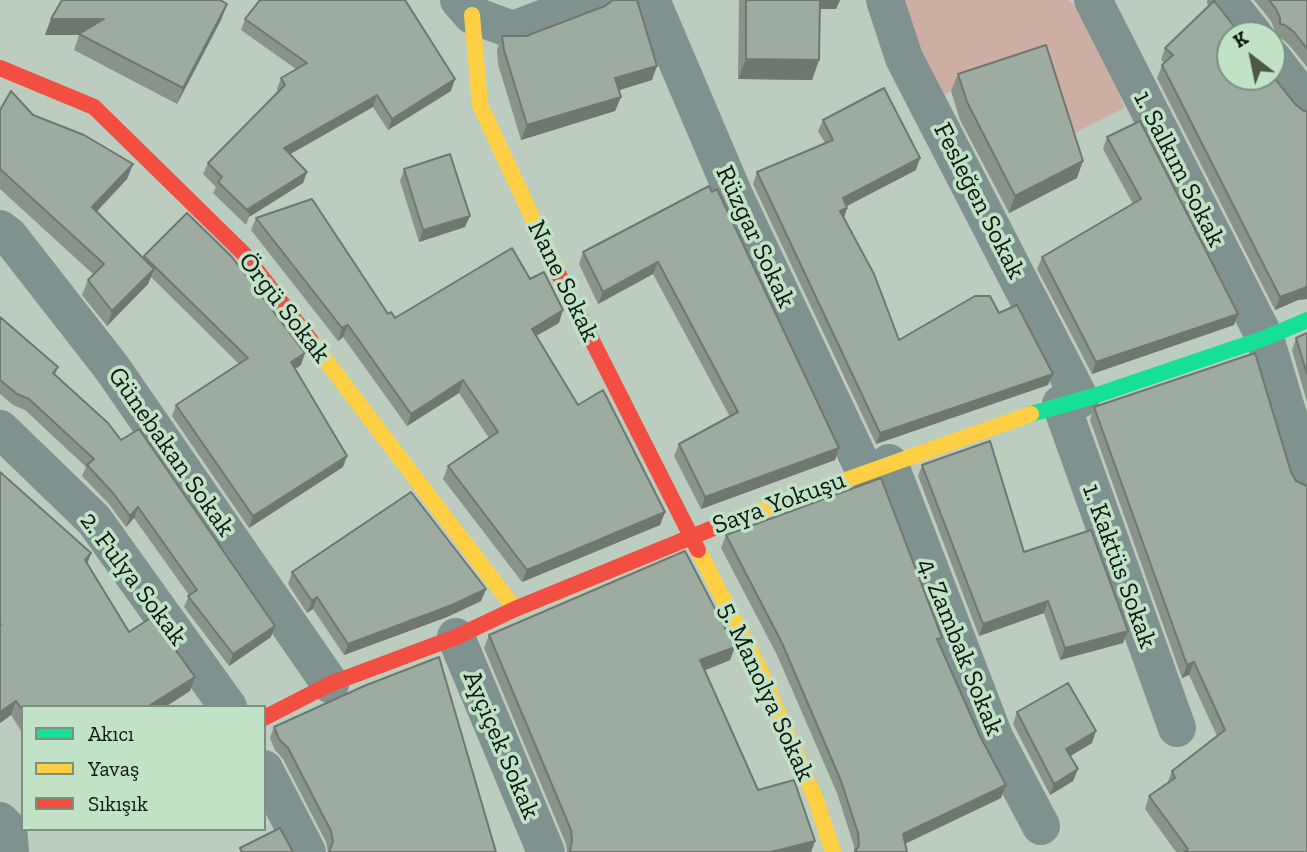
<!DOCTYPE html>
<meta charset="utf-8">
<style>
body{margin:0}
#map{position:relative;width:1307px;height:852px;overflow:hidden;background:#bccdbf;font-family:"Zilla Slab",serif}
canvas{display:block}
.legend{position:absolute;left:21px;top:705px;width:245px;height:126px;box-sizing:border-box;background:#c1e2c7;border:2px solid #79927e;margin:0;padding:9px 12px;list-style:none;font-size:21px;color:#0e1a10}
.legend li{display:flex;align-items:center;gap:14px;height:35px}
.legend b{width:35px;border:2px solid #79927e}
.north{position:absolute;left:1216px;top:21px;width:70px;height:70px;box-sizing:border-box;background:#c1e2c7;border:2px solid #79927e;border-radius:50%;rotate:328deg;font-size:19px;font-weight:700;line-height:28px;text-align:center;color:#0e1a10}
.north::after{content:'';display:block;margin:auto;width:24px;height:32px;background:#4b594d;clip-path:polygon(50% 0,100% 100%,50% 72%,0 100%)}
</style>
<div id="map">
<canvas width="1307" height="852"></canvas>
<ul class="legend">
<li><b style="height:9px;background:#16e098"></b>Akıcı</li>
<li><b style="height:9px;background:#ffcf43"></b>Yavaş</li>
<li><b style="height:9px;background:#f24e42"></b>Sıkışık</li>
</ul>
<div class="north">K</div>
</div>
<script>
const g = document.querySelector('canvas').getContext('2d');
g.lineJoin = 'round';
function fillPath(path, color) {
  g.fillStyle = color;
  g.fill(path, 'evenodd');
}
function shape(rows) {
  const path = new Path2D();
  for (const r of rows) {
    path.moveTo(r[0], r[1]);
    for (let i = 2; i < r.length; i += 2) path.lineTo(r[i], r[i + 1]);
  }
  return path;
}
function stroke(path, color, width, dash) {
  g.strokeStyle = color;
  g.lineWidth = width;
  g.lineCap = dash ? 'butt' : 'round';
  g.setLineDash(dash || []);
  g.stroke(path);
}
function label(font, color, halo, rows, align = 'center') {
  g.font = font + ' "Zilla Slab",serif';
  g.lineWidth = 7;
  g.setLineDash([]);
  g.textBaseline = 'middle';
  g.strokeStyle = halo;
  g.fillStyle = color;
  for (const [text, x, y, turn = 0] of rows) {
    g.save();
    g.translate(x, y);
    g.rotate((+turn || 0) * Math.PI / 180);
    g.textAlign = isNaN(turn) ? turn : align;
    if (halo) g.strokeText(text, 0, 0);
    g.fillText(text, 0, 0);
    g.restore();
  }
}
fillPath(shape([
 [895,0,1068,0,1096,26,1124,108,1067,137,951,91,941,97]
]), '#ccafa2');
stroke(shape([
 [459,0,472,15,513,30,592,0],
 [651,0,734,195,865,472],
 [885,0,904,58,1080,399],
 [1093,0,1265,338,1307,478],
 [1226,0,1254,35],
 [1272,58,1307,103],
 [0,229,9,236,112,368,330,684],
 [1061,404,1177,728],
 [0,429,94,520,228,707],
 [889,463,995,739,1041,826],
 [456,637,546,852],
 [264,769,307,852],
 [0,821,8,829,10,852]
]), '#7f928f', 38);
stroke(shape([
 [1031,414,1094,396,1265,338,1307,320]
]), '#16e098', 16);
stroke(shape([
 [472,15,480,105,559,275],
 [311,341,515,609],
 [728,522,1031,414],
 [698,550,757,664,816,800,833,852]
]), '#ffcf43', 16);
stroke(shape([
 [0,68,94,107,244,254,311,341],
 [559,275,698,550],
 [264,718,330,684,456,637,515,609,728,522]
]), '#f24e42', 16);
fillPath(shape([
 [739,0,840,0,836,9,820,9,819,60,812,80,738,79],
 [1254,0,1307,0,1307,67,1289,45,1281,38,1275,37,1275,31,1271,21],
 [227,4,221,20,177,104,74,50,79,35,45,35,51,19],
 [605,6,652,80,619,90,621,97,615,111,521,140,498,64,497,50,502,36,526,36],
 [245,19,451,91,388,130,373,107,290,154,307,172,303,183,249,217,246,225,213,193,216,187,203,174,208,163,278,92,277,89,281,78,296,69,241,30],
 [1165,48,1295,104,1304,111,1307,111,1307,299,1298,300,1275,310,1157,78,1162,65,1164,63,1161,60],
 [958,74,1077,178,1009,213,960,120,951,91],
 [0,110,33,115,133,164,127,179,96,212,143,258,144,256,301,365,295,369,343,467,249,528,172,416,176,405,239,364,151,277,148,284,107,326,82,295,88,280,93,274,0,189],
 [823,120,916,170,847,206,847,208,844,218,899,340,999,313,1048,385,876,444,753,184,757,172,825,143,818,131],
 [1107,137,1238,314,1234,325,1092,374,1037,269,1042,257,1133,204,1103,149],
 [404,169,465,227,419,242,400,181],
 [712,192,839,448,835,460,701,509,674,456,679,444,730,417,653,274,598,304,579,264,583,252],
 [256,218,388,314,395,318,530,279,559,323,536,336,578,405,665,512,660,525,522,582,443,479,448,466,489,438,459,393,407,426,343,337,338,341,251,230],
 [0,317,58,367,55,375,271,637,229,666,184,607,189,595,134,518,126,527,109,504,82,476,86,467,25,410,13,405,0,394],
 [1307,333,1307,402,1292,350,1296,338],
 [1094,407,1291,472,1296,481,1307,852,1176,852,1145,809,1149,796,1167,784,1172,771,1217,736,1189,675,1182,678,1090,420],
 [922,465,1024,552,1123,643,1060,660,1044,613,979,636,918,476],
 [0,472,87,564,129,632,190,691,165,707,23,707,23,734,11,715,0,723],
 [726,535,942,638,939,644,980,736,1006,785,1001,798,905,844,907,852,854,852,854,846,837,793,777,655,721,548],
 [292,572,486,589,481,601,447,617,344,655,313,609,307,613,288,584],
 [489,635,735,647,730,660,705,670,758,790,815,841,811,852,567,852,566,844,484,648],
 [1017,712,1092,743,1070,756,1078,769,1073,781,1050,795,1013,724],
 [274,727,496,852,328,852,326,842,283,759,275,750,270,738]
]), '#88938a');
fillPath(shape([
 [816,0,840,0,836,9,813,9],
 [227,4,221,20,177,104,183,88],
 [51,19,104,19,79,34,79,35,45,35],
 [746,59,819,60,812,80,738,79],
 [657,66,652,80,610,93,615,78],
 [455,79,451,91,388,130,392,119],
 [377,95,373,107,280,160,284,148],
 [621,97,615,111,521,140,527,125],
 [920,158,916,170,839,210,843,198],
 [1083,161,1077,178,1009,213,1015,196],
 [133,164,127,179,87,222,92,207],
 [307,172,303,183,249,217,250,213,248,209],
 [847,208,843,220,840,211],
 [470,216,465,227,419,242,423,230],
 [658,262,653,274,598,304,603,292],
 [154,269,148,284,107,326,112,311],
 [1303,287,1307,287,1307,299,1298,300,1275,310,1280,297],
 [563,310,559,323,527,341,532,329],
 [1238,314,1234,325,1092,374,1096,362],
 [348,325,343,337,338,341,342,328],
 [305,353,301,365,287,374,291,362],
 [1053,374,1048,385,876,444,880,433],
 [463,380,459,393,407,426,411,414],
 [839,448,835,460,701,509,705,497],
 [347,456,343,467,249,528,253,516],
 [138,507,134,518,126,527,130,516],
 [665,512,660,525,522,582,527,570],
 [91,553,86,568,85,560],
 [486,589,481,601,447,617,344,655,348,644],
 [317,597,313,609,307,613,312,601],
 [1048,601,1044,613,979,636,983,624],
 [275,626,271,637,229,666,233,654],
 [1128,631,1123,643,1060,660,1065,648],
 [735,647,730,660,696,674,700,660],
 [1194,662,1189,675,1182,678,1187,665],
 [195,677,190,691,165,707,147,707],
 [16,701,11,715,0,723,0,712],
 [1096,731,1092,743,1062,761,1066,749],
 [1078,769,1073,781,1050,795,1054,784],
 [1006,785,1001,798,898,847,903,834],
 [815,841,811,852,771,852]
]), '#6f7870');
const building = shape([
 [62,0,220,0,227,4,183,88,79,34,104,19,51,19,62,0],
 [260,0,405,0,455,79,392,119,377,95,284,148,307,172,248,209,250,213,218,182,222,177,208,163,285,85,281,78,307,63,245,19,260,0],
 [613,0,637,0,657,66,615,78,621,97,527,125,504,50,502,36,526,36,605,6,613,0],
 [746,0,820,0,819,60,746,59,746,0],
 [1269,0,1307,0,1307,49,1294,32,1285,25,1280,24,1280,18,1276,9,1269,0],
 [1214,1,1241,35,1230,35,1230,77,1272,77,1272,75,1295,104,1304,111,1307,111,1307,287,1280,297,1162,65,1173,55,1165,48,1214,1],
 [1046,45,1083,161,1015,196,967,102,958,74,1046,45],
 [884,88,920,158,843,198,847,208,840,211,874,274,899,340,975,296,990,296,999,313,1017,305,1053,374,880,433,757,172,833,140,823,120,884,88],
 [11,91,33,115,84,135,133,164,92,207,154,269,112,311,88,280,104,264,0,169,0,110,11,91],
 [1140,121,1238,314,1096,362,1042,257,1141,199,1107,137,1140,121],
 [450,154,470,216,423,230,404,169,450,154],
 [709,186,712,192,717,189,839,448,705,497,679,444,738,412,658,262,603,292,583,252,709,186],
 [312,199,388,314,391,312,395,318,512,248,530,279,544,272,563,310,532,329,578,405,603,390,665,512,527,570,448,466,498,432,463,380,411,414,348,325,342,328,256,218,312,199],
 [187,213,232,257,305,353,291,362,347,456,253,516,176,405,248,358,144,256,187,213],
 [0,317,58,367,53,373,108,423,121,440,139,429,275,626,233,654,188,596,197,590,138,507,130,516,113,493,87,465,94,459,29,399,17,394,0,380,0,317],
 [1307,333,1307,374,1296,338,1307,333],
 [1255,353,1291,472,1296,481,1307,486,1307,852,1184,852,1188,849,1149,796,1175,778,1172,771,1225,730,1194,662,1187,665,1094,407,1255,353],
 [990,441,1024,552,1091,530,1128,631,1065,648,1048,601,983,624,922,465,990,441],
 [0,472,91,553,85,560,129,632,152,617,195,677,147,707,23,707,23,711,16,701,0,712,0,625,1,625,0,624,0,472],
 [881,478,942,638,937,639,980,736,1006,785,903,834,907,852,855,852,859,845,858,833,841,781,782,643,726,535,881,478],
 [411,492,486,589,452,605,348,644,317,597,312,601,292,572,411,492],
 [685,551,735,647,700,660,758,790,794,780,815,841,771,852,571,852,570,850,572,841,571,830,489,635,685,551],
 [439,657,496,852,329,852,333,842,331,831,288,748,279,739,274,727,364,686,439,657],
 [1068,683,1096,731,1066,749,1078,769,1054,784,1017,712,1068,683],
 [280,828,293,852,242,852,240,848,280,828]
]);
fillPath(building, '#9eaba0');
stroke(building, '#6f7870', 2);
label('26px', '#0e1a10', '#c1e2c7', [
 ["1. Salkım Sokak",1179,169,63],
 ["Fesleğen Sokak",979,201,63],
 ["Rüzgar Sokak",755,237,65],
 ["Nane Sokak",563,281,64],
 ["Örgü Sokak",284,308,52],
 ["Günebakan Sokak",171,452,55],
 ["Saya Yokuşu",779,503,-20],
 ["1. Kaktüs Sokak",1119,566,70],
 ["2. Fulya Sokak",133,579,53],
 ["4. Zambak Sokak",960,647,68],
 ["5. Manolya Sokak",766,692,65],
 ["Ayçiçek Sokak",501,745,67]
]);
</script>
